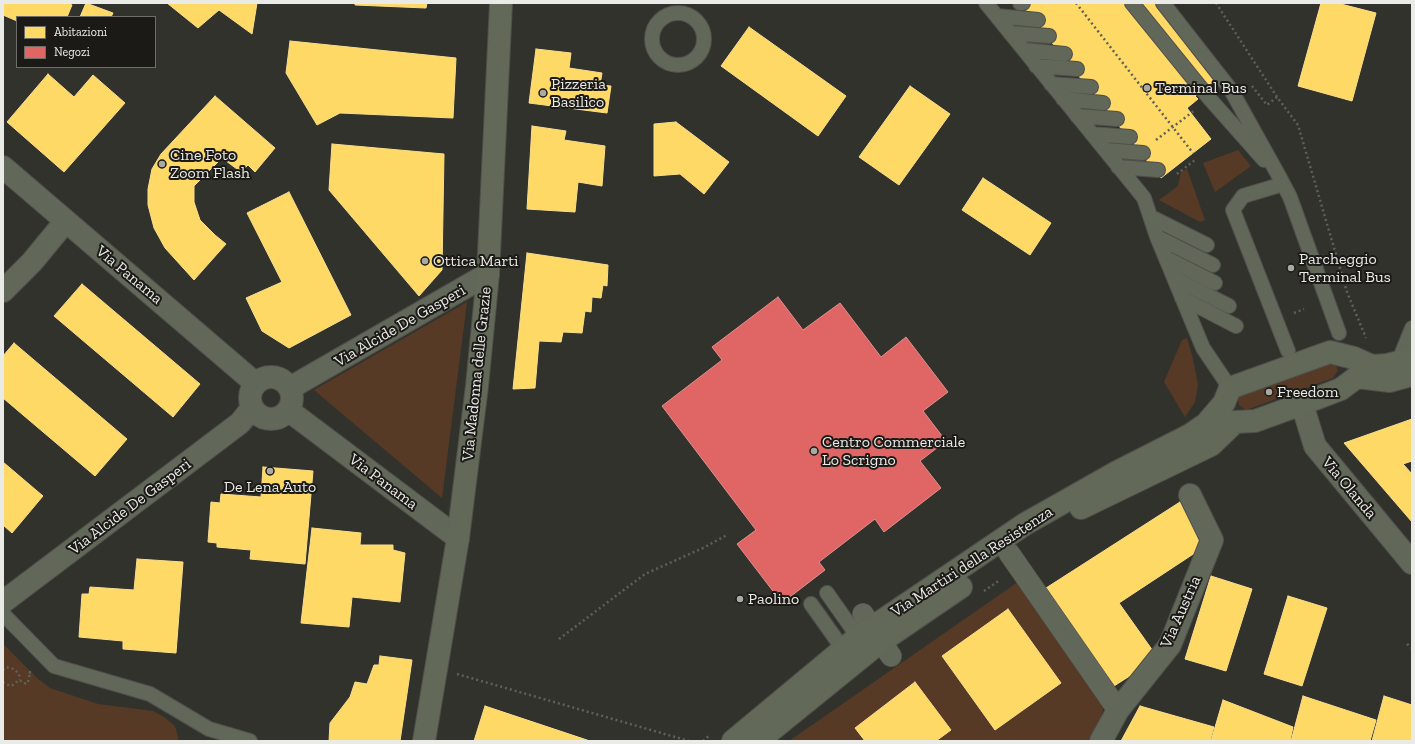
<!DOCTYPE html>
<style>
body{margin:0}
#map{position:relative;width:1415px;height:744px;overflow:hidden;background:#32322d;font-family:"Zilla Slab",serif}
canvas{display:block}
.frame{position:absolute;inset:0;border:4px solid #eaeae6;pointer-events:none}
.legend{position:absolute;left:16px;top:16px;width:140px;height:52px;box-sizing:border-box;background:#1b1a17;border:1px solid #6e6d6a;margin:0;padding:5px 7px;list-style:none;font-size:12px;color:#eaeae6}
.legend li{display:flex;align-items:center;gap:8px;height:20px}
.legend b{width:20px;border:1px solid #6e6d6a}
</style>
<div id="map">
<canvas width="1415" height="744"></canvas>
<div class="frame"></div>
<ul class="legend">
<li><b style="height:11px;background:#ffd966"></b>Abitazioni</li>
<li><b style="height:11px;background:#e06666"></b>Negozi</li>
</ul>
</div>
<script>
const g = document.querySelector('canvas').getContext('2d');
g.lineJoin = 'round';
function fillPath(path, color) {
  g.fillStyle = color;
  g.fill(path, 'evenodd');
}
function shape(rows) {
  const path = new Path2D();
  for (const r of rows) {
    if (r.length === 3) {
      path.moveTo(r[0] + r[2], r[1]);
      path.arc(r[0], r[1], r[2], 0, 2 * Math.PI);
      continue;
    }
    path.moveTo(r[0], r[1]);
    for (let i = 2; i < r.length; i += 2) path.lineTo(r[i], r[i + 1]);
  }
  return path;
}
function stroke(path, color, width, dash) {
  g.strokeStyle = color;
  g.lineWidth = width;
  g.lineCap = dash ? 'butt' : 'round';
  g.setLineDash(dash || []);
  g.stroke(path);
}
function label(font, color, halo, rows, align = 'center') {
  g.font = font + ' "Zilla Slab",serif';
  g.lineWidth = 4;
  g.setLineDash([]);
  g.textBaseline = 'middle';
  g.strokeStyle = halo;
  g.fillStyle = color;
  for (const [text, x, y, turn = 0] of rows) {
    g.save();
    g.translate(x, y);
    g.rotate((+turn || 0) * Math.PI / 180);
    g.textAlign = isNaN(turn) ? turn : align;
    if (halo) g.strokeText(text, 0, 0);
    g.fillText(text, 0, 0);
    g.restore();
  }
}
fillPath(shape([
 [1238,150,1251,166,1215,192,1203,163],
 [1187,169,1205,220,1200,222,1159,200,1178,186,1181,172],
 [467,302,442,498,314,390],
 [1187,338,1193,359,1198,385,1195,402,1185,417,1164,382,1182,340],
 [1334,361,1338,370,1333,378,1246,410,1239,405,1238,398,1247,389],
 [1018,582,1105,701,1096,737,1091,741,789,741],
 [3,644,37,678,50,688,98,704,153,711,164,717,175,726,179,741,3,741]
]), '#563a25');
const homes = shape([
 [3,3,68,3,72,5,67,17,17,17,17,21,3,15,3,3],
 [86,3,113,13,111,17,80,17,86,3],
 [167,3,257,3,252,34,219,10,198,28,167,3],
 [355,3,427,3,426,8,355,5,355,3],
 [1020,3,1155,3,1216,80,1195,96,1198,99,1187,108,1211,139,1161,178,1020,3],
 [1321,3,1337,3,1376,13,1352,101,1298,86,1321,3],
 [749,27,846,96,818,136,721,66,749,27],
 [290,41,456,58,453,118,340,113,317,125,286,73,290,41],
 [536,49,571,53,569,68,602,73,600,85,611,86,607,113,529,103,536,49],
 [48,74,74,97,93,75,125,103,64,172,7,122,48,74],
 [910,86,950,114,899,185,859,157,910,86],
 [215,96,275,148,255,172,248,165,241,172,222,158,194,186,194,202,200,220,215,235,226,244,194,280,165,248,154,228,148,205,148,189,152,169,161,154,215,96],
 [676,122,729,162,704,194,680,174,654,176,654,124,676,122],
 [532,126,566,131,564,140,605,146,602,186,578,182,575,212,527,209,532,126],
 [332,144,444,154,442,270,419,296,329,190,332,144],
 [983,178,1051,223,1030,255,962,210,983,178],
 [289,192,351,315,289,348,262,331,246,298,282,282,247,213,289,192],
 [527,253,608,265,607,286,603,285,601,298,592,297,591,312,585,311,582,333,563,332,561,342,539,341,535,388,513,389,527,253],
 [82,284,200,384,173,417,54,316,82,284],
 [14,343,127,439,95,476,3,398,3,356,14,343],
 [1412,419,1412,461,1403,464,1412,474,1412,522,1344,443,1412,419],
 [3,462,43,496,12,533,3,525,3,462],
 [263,467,313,471,305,564,250,559,251,550,217,547,217,543,208,542,211,502,220,503,221,494,261,497,263,467],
 [1180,502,1207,545,1119,603,1158,658,1114,686,1046,588,1180,502],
 [312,528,361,533,360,545,393,545,393,550,405,553,400,602,352,597,349,627,301,623,312,528],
 [137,559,183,562,176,653,123,649,123,641,79,637,82,594,89,594,90,587,134,590,137,559],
 [1211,576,1252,589,1226,671,1185,659,1211,576],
 [1288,596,1327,608,1302,686,1264,674,1288,596],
 [1008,609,1061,683,995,730,942,656,1008,609],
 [380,656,412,660,400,741,329,741,330,723,350,697,355,682,367,684,374,665,379,665,380,656],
 [915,682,951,730,936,741,865,741,855,728,915,682],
 [1303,696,1376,720,1370,741,1291,741,1303,696],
 [1384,696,1412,705,1412,741,1372,741,1384,696],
 [1223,700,1293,727,1290,741,1211,741,1223,700],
 [485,706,590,741,474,741,485,706],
 [1140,706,1214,727,1210,741,1121,741,1140,706]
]);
fillPath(homes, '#ffd966');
stroke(homes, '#f9de8c', 1);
const shops = shape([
 [778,297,803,330,840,303,881,357,906,337,948,392,923,411,946,441,920,461,941,488,884,532,875,519,819,562,825,570,782,603,737,544,756,530,662,406,722,360,712,347,778,297]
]);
fillPath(shops, '#e06666');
stroke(shops, '#e38e8c', 1);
const service = shape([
 [986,3,1144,198,1157,237,1203,348,1230,388],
 [1020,3,1023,3],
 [1132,3,1209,98,1264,160],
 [1163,3,1231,90,1280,178,1290,197,1339,333],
 [678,39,26],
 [997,16,1038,20],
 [1010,33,1049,36],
 [1024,50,1065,54],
 [1036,66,1077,69],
 [1051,84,1091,87],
 [1063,99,1103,103],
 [1077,116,1117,119],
 [1092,134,1130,137],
 [1105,150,1143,153],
 [1118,167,1158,170],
 [1283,184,1243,196,1233,210,1288,351],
 [1151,217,1207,245],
 [1157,237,1213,265],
 [1166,258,1215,283],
 [1174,278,1229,306],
 [1182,298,1236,326],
 [1398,363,1412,328],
 [827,593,858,637],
 [811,604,843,649],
 [3,614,54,666,150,694,209,729,250,741]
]);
const pedestrian = shape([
 [1009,553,1118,710],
 [863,614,891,656]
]);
const minor = shape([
 [3,167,255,383],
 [3,291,32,262,65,222],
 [271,398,21],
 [290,388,488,274],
 [1302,404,1315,446,1412,563],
 [288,410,458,538],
 [3,602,240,423,252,408],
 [1101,741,1118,710,1170,645,1212,540,1190,495]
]);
const secondary = shape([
 [1081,508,1211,445,1235,422,1255,421,1302,404,1341,389,1357,377,1390,381,1412,375],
 [424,741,458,538,477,386,488,274,501,3],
 [733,741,858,637,1025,524,1117,472,1190,435,1206,424,1224,403,1230,388,1330,352,1354,358,1372,366,1387,365,1412,359],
 [758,741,879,643,961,587]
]);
stroke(service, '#4f4f4b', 16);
stroke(pedestrian, '#4f4f4b', 22);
stroke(minor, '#4f4f4b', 24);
stroke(secondary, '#4f4f4b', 24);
stroke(shape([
 [1076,3,1193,153],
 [1216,3,1277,97,1298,125,1347,292,1366,338],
 [1252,86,1267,105,1277,97],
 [1156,140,1195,110],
 [1177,174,1195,160],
 [1294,313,1304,309],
 [984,591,1000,580],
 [559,639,645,574,703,548,727,535],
 [1407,644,1412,648],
 [3,670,6,667,14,669,19,674,20,680],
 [457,674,689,741],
 [3,682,10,686,13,685,19,680,26,684,28,682,30,672,29,676],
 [703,741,710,735]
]), '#5d6158', 2.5, [2, 3]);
stroke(service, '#616759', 14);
stroke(pedestrian, '#616759', 21);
stroke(minor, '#616759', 22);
stroke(secondary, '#626958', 22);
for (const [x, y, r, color] of [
 [1147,88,4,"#aaaaa5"],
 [543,93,4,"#aaaaa5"],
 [162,164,4,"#aaaaa5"],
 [425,261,4,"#aaaaa5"],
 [1291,268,4,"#aaaaa5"],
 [1269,392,4,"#aaaaa5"],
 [814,451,4,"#aaaaa5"],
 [270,471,4,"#aaaaa5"],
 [740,599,4,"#aaaaa5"]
]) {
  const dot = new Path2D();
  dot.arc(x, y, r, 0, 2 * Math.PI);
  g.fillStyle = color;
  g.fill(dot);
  stroke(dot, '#1b1a17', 1.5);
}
label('16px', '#eaeae6', '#1b1a17', [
 ["Pizzeria",551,84],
 ["Basilico",551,102],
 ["Terminal Bus",1155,88],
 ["Cine Foto",170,155],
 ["Zoom Flash",170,173],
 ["Parcheggio",1299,259],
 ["Terminal Bus",1299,277],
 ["Ottica Marti",433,261],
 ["Freedom",1277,392],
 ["Centro Commerciale",822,442],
 ["Lo Scrigno",822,460],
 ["De Lena Auto",270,487,"center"],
 ["Paolino",748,599]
], 'left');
label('16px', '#eaeae6', '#1b1a17', [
 ["Via Panama",129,275,40],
 ["Via Alcide De Gasperi",400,326,-30],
 ["Via Madonna delle Grazie",477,374,-84],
 ["Via Panama",383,482,37],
 ["Via Olanda",1349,488,50],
 ["Via Alcide De Gasperi",130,507,-37],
 ["Via Martiri della Resistenza",972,562,-33],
 ["Via Austria",1181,612,-66]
]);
</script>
